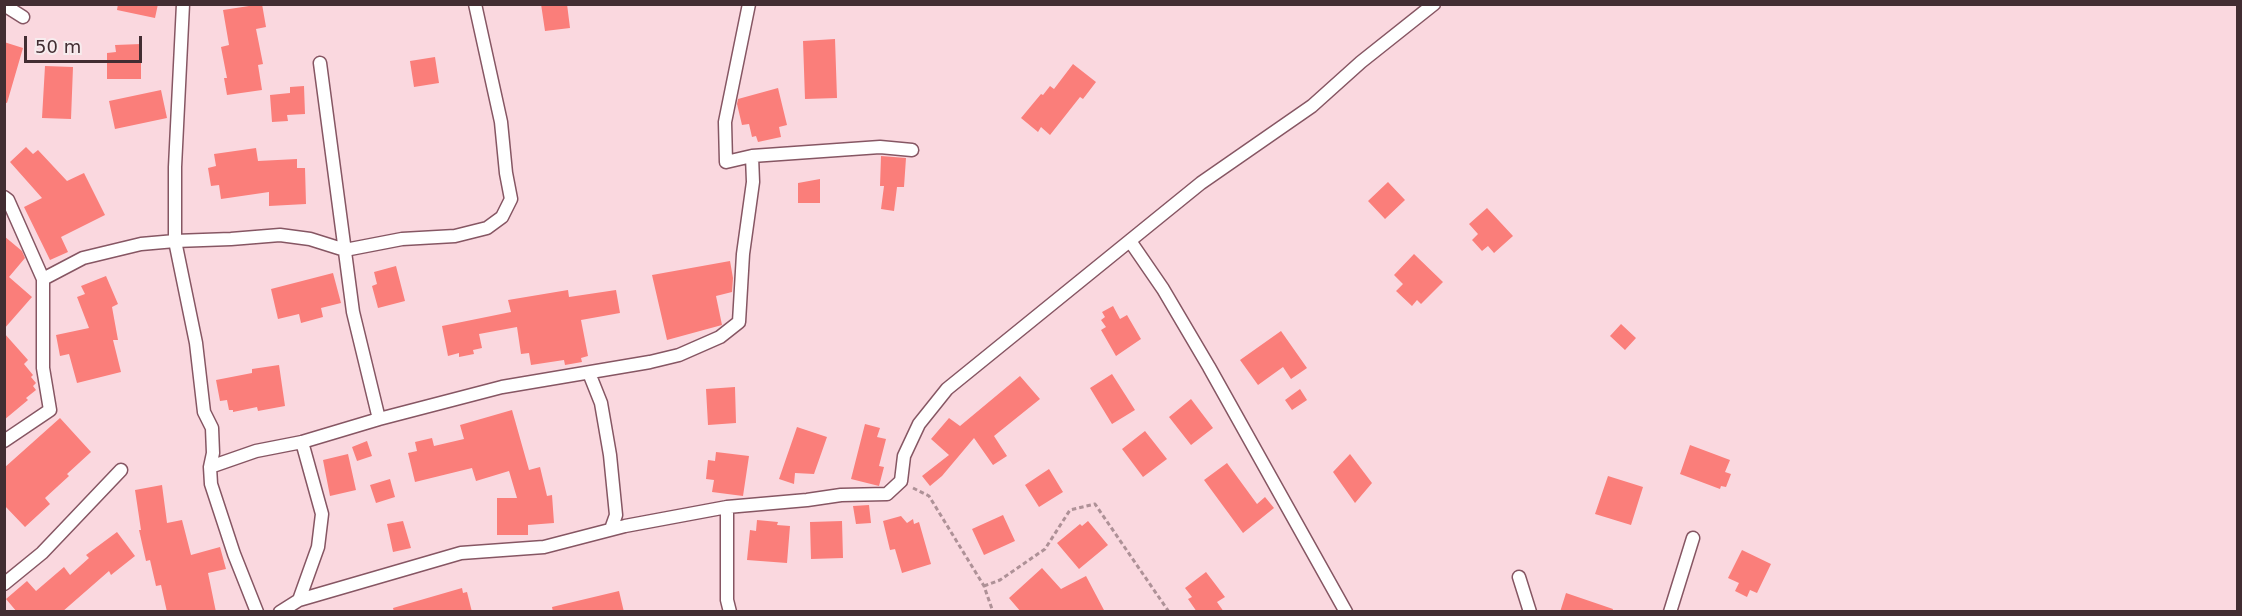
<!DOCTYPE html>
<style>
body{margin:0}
#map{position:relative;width:2242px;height:616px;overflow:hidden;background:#fad8df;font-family:"DejaVu Sans",sans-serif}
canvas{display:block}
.frame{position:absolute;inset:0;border:6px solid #422d32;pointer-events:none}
.scale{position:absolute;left:24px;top:36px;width:118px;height:27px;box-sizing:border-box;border:3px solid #422d32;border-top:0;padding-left:8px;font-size:18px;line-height:21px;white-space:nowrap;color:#422d32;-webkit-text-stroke:4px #f7ecee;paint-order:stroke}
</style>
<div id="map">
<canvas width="2242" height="616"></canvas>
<div class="frame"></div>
<div class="scale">50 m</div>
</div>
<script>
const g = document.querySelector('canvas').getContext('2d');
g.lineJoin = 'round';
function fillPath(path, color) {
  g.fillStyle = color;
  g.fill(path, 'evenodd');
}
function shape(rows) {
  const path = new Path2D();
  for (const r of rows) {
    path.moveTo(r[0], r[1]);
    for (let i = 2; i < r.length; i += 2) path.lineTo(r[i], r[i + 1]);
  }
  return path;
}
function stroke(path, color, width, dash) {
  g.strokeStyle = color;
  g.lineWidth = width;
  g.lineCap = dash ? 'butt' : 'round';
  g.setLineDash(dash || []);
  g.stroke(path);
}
fillPath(shape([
 [118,4,158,4,155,18,117,10],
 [262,4,266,27,256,29,263,64,258,65,262,90,227,95,224,78,227,78,221,47,229,45,223,10],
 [541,4,567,4,570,28,545,31],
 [835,39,837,98,805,99,803,41],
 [4,42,23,48,7,103,4,102],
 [141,44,141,79,107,79,107,53,116,52,115,45],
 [435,57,439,83,414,87,410,61],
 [1073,64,1096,82,1083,99,1080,97,1050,135,1041,127,1038,132,1021,118,1041,94,1043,95,1050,86,1054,89],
 [45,66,73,67,71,119,42,118],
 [304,86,305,114,287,115,288,121,272,122,270,95,290,93,290,87],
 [778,88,787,125,779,127,781,137,758,142,756,136,752,137,749,124,742,125,737,104,738,99],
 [161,90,167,118,115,129,109,101],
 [26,147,33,154,38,150,67,181,84,173,105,215,61,237,68,252,50,260,24,207,42,198,10,162],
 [256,148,258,161,297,159,297,168,305,168,306,204,269,206,269,192,221,199,219,185,211,186,208,168,216,166,214,154],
 [881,156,906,158,904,187,897,187,894,211,881,209,884,186,880,186],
 [820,179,820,203,798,203,798,183],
 [1388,182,1405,200,1385,219,1368,201],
 [1487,208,1513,236,1494,253,1488,246,1482,251,1472,240,1478,234,1469,224],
 [4,236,22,251,25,258,9,277,32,297,4,329],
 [1414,254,1443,282,1421,304,1417,300,1412,306,1396,291,1403,284,1394,275],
 [730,261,733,278,732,292,716,296,722,325,667,340,652,275],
 [396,266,405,301,378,308,372,286,377,284,374,272],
 [333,273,341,303,321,308,323,317,301,323,299,314,278,319,271,289],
 [106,276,118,304,112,307,118,340,113,340,121,372,77,383,69,354,60,356,56,335,89,328,77,297,85,294,81,286],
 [568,290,569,297,616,290,620,313,581,320,588,356,581,358,582,362,565,365,564,360,531,365,529,353,521,354,517,327,479,334,482,348,473,350,474,354,459,357,459,353,448,356,442,326,511,312,508,300],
 [1113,306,1120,319,1127,315,1141,339,1116,356,1101,330,1106,327,1101,320,1105,317,1102,312],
 [1621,324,1636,338,1625,350,1610,336],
 [1281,331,1307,368,1291,379,1283,367,1258,385,1240,360],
 [4,333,28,360,24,364,33,375,31,377,36,383,33,386,36,390,26,398,28,400,4,420],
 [279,365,285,406,258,411,257,407,233,412,233,410,229,410,227,400,220,401,216,380,252,373,252,369],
 [1112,374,1135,410,1112,424,1090,388],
 [1020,376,1040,399,994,436,1007,456,993,465,974,438,942,476,930,486,922,476,949,455,931,439,949,418,960,426],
 [735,387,736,423,708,425,706,389],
 [1300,389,1307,400,1292,410,1285,400],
 [1191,399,1213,428,1191,445,1169,417],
 [512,410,529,470,540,467,547,496,552,495,554,523,528,525,528,535,497,535,497,498,517,498,509,471,476,481,472,468,415,482,408,453,417,451,415,442,432,438,434,446,464,439,460,425],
 [60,418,91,452,67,474,69,476,45,498,50,504,25,527,4,505,4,468],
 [865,424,880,428,877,437,886,439,879,466,884,467,879,486,851,479],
 [797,427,827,437,814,474,795,473,794,484,779,479],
 [1145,431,1167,459,1143,477,1122,449],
 [367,441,372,456,357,461,352,447],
 [1690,445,1730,460,1725,472,1731,474,1726,487,1721,486,1720,489,1680,474],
 [716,452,749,456,743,496,712,492,714,480,706,479,708,460,715,461],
 [348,454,356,490,330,496,323,460],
 [1350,454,1372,483,1355,503,1333,472],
 [1227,463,1257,504,1265,497,1274,508,1243,533,1204,480],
 [1049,469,1063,492,1039,507,1025,485],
 [1608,476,1643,487,1631,525,1595,514],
 [390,479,395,497,376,503,370,485],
 [162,485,167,523,182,520,191,555,220,547,226,569,208,573,216,612,167,612,161,585,156,586,150,560,146,561,139,530,141,530,135,490],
 [869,505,871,523,856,524,853,506],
 [1003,515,1015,541,984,555,972,529],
 [901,516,907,523,913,519,914,524,919,522,931,564,902,573,895,549,890,550,883,521],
 [757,520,778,522,777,525,790,526,787,563,747,560,750,530,756,531],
 [403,521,411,548,393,552,387,524],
 [842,521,843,558,811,559,810,522],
 [1088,521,1108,545,1079,569,1057,543,1080,524,1082,526],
 [117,532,135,556,111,575,109,571,62,612,17,612,6,599,27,581,36,591,64,567,70,575,89,558,86,555],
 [1742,550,1771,564,1757,593,1750,590,1747,597,1735,591,1739,583,1728,578],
 [1042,568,1061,589,1086,576,1105,612,1021,612,1009,598],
 [1206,572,1225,597,1217,602,1224,612,1197,612,1188,599,1192,597,1185,588],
 [462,588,463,593,467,592,472,612,394,612,393,608],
 [619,591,624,612,553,612,552,607],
 [1566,593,1613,609,1612,612,1560,612]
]), '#fa7e7a');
const minor = shape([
 [183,4,175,167,175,241,196,343,204,412,212,428,213,453,210,467,211,484,234,554,257,612],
 [749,4,725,122,726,162,752,156],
 [4,5,23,17],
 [320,63,353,312,379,419,502,387,650,362,679,355,720,337,739,322,743,254,753,182,752,156,880,147,912,150],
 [4,197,8,200,43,279,43,368,50,410,4,441],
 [1130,241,1163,289,1209,367,1346,612],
 [43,279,83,258,141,244,175,241,231,239,280,235,310,239,345,250,402,239,455,236,487,228,502,217,511,199,506,173,501,122,475,4],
 [589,373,601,403,610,455,616,515,611,529],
 [210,467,256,451,302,442,379,419],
 [727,507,727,600,730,612],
 [1519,577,1530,612],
 [4,584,42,553,121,470],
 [299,600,318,547,322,514,302,442],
 [280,612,299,600,461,553,544,547,625,526,727,507,807,500,841,495,887,494,901,481,904,456,919,424,947,389,1201,183,1312,106,1361,62,1434,4],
 [1670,612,1693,538]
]);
stroke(minor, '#865663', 15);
stroke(shape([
 [913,488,929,496,984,586,993,612],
 [984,586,1000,580,1045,549,1070,510,1095,504,1169,612]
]), '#ae9197', 3, [4.5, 3]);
stroke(minor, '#fff', 12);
</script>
